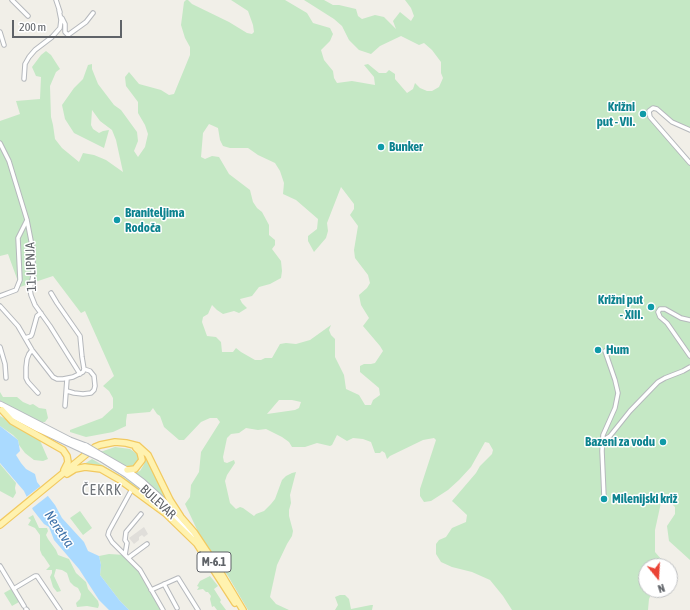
<!DOCTYPE html>
<meta charset="utf-8">
<style>
body{margin:0}
#map{position:relative;width:690px;height:610px;overflow:hidden;background:#f1efe8;font-family:"Asap Condensed",sans-serif}
canvas{display:block}
.north{position:absolute;left:638px;top:558px;width:40px;height:40px;box-sizing:border-box;background:#fff;border:1px solid #bfc1c3;border-radius:50%;rotate:162deg;font-size:11px;font-weight:700;line-height:16px;text-align:center;color:#5f6368}
.north::after{content:'';display:block;margin:auto;width:14px;height:18px;background:#ea4335;clip-path:polygon(50% 0,100% 100%,50% 72%,0 100%)}
.scale{position:absolute;left:12px;top:20px;width:110px;height:18px;box-sizing:border-box;border:2px solid #5f6368;border-top:0;padding-left:5px;font-size:12px;line-height:14px;white-space:nowrap;color:#5f6368;-webkit-text-stroke:3px #fff;paint-order:stroke}
</style>
<div id="map">
<canvas width="690" height="610"></canvas>
<div class="north">N</div>
<div class="scale">200 m</div>
</div>
<script>
const g = document.querySelector('canvas').getContext('2d');
g.lineJoin = 'round';
function fillPath(path, color) {
  g.fillStyle = color;
  g.fill(path, 'evenodd');
}
function shape(rows) {
  const path = new Path2D();
  for (const r of rows) {
    path.moveTo(r[0], r[1]);
    for (let i = 2; i < r.length; i += 2) path.lineTo(r[i], r[i + 1]);
  }
  return path;
}
function stroke(path, color, width, dash) {
  g.strokeStyle = color;
  g.lineWidth = width;
  g.lineCap = dash ? 'butt' : 'round';
  g.setLineDash(dash || []);
  g.stroke(path);
}
function label(font, color, halo, rows, align = 'center') {
  g.font = font + ' "Asap Condensed",sans-serif';
  g.lineWidth = 3;
  g.setLineDash([]);
  g.textBaseline = 'middle';
  g.strokeStyle = halo;
  g.fillStyle = color;
  for (const [text, x, y, turn = 0] of rows) {
    g.save();
    g.translate(x, y);
    g.rotate((+turn || 0) * Math.PI / 180);
    g.textAlign = isNaN(turn) ? turn : align;
    if (halo) g.strokeText(text, 0, 0);
    g.fillText(text, 0, 0);
    g.restore();
  }
}
fillPath(shape([
 [144,527,148,534,144,537,142,535,139,537,139,540,134,544,129,538]
]), '#e0deda');
fillPath(shape([
 [186,0,188,0,192,4,229,22,247,33,252,34,254,32,253,25,248,11,231,0,285,0,307,13,313,23,330,28,333,34,330,41,321,50,324,60,333,71,334,78,337,83,352,81,375,85,374,77,364,65,368,64,379,73,386,73,389,70,395,74,395,79,407,93,413,89,415,83,420,88,427,91,432,91,439,87,443,78,441,73,441,62,432,50,424,43,419,45,401,36,380,46,371,54,359,50,349,40,342,26,334,19,304,0,324,0,333,5,339,5,356,9,358,16,362,19,375,15,384,17,396,29,393,21,400,12,411,21,414,16,411,8,405,0,690,0,690,130,677,125,653,108,649,113,690,163,690,560,669,541,667,526,675,514,675,507,669,501,662,498,655,530,655,552,667,566,646,566,646,590,653,590,649,599,648,610,512,610,503,596,490,580,472,572,452,567,441,562,436,554,436,544,439,540,446,537,452,528,466,522,467,515,452,501,476,473,480,466,492,454,493,450,489,443,485,442,471,467,459,480,448,490,431,501,424,502,420,496,420,489,436,440,434,438,423,440,390,456,387,459,385,453,382,451,380,453,375,453,371,442,363,439,353,438,347,441,337,435,332,445,330,446,317,443,305,447,292,447,289,442,282,437,266,429,258,430,246,428,239,433,231,434,227,438,223,457,224,462,227,463,234,460,235,463,227,475,225,481,230,503,236,509,240,507,243,508,254,516,256,514,264,511,271,504,275,499,282,480,286,476,292,473,296,472,290,495,291,503,289,510,289,516,293,531,292,536,287,544,277,565,270,597,276,604,289,610,248,610,228,576,200,536,185,504,190,497,191,485,199,472,201,452,220,422,217,418,210,418,201,422,184,440,179,440,164,427,160,416,157,414,153,408,150,412,127,414,126,421,126,426,113,432,86,437,70,432,70,430,102,418,113,408,113,398,109,391,103,386,114,376,85,311,81,313,53,276,20,287,8,254,0,256,0,121,20,114,16,101,40,99,41,77,36,76,32,67,41,55,46,51,51,55,60,69,56,72,50,86,51,117,53,125,55,139,62,148,79,162,83,153,94,155,106,160,123,172,116,140,112,130,100,121,92,110,91,125,93,129,99,133,103,131,109,130,104,148,74,133,65,119,62,105,74,88,83,79,88,65,92,64,92,69,98,84,114,105,121,110,137,132,138,141,134,151,138,157,145,147,148,134,145,125,138,113,138,102,126,86,125,77,129,72,139,84,161,90,169,95,174,94,190,55,190,47,185,38,181,25,184,2],
 [209,124,218,128,220,140,223,146,230,148,248,148,258,155,275,163,280,171,284,183,283,194,296,200,318,219,317,229,308,236,308,241,314,252,326,238,328,231,327,223,341,187,354,204,354,209,350,215,358,226,354,250,355,258,368,275,370,283,367,288,359,295,361,305,369,318,363,326,380,346,383,351,375,363,371,364,364,364,360,366,360,372,379,388,380,395,373,400,371,405,365,405,359,395,346,389,344,375,335,357,335,339,331,335,329,330,331,325,310,340,296,344,286,343,280,344,272,358,265,358,261,360,255,360,241,352,236,348,233,352,222,352,221,342,216,337,207,336,202,322,203,317,208,314,212,305,217,310,223,314,234,311,239,313,247,308,242,303,240,299,252,296,259,287,270,284,281,278,282,271,281,261,272,249,275,245,275,240,269,235,269,225,262,212,257,208,253,202,250,190,229,174,219,157,212,156,205,159,201,157,203,133],
 [279,400,292,400,301,402,299,408,295,410,267,414],
 [0,392,3,397,17,397,23,402,30,405,33,404,39,408,46,409,48,418,45,422,41,422,7,405,0,400],
 [0,416,38,436,48,459,43,461,34,460,25,453,19,445,18,440,13,435,0,426],
 [115,447,130,449,137,454,140,458,137,466,127,468,100,452],
 [144,455,149,463,168,502,134,473,140,471,143,466,145,462],
 [92,459,130,481,166,511,108,471,81,466],
 [0,464,16,483,15,488,16,493,13,498,0,491],
 [80,511,92,528,83,535,70,518],
 [33,515,39,528,47,528,48,531,46,535,48,539,56,550,58,555,69,559,76,573,86,582,88,589,98,601,99,605,98,608,87,606,77,607,76,603,80,599,81,594,78,588,74,586,70,582,67,573,62,570,56,569,54,576,61,591,57,592,53,587,50,577,52,573,52,570,46,570,50,566,44,557,42,555,40,550,40,535,35,528,28,525,31,520,28,518],
 [109,554,125,555,134,563,163,610,129,610,120,601,100,575,101,565,99,556],
 [210,576,218,586,214,589,221,600,220,602,226,610,217,610,214,606,212,607,210,599,211,596,208,592,206,592,203,589,197,590,199,587,197,586,200,581],
 [11,589,19,602,12,606,4,593],
 [340,595,345,595,349,599,351,609,371,605,373,605,372,610,335,610,338,605,335,597]
]), '#c5e8c5');
fillPath(shape([
 [0,426,18,440,20,451,16,455,21,463,26,469,35,474,37,482,55,505,62,518,84,542,88,551,99,556,101,565,100,575,120,601,129,610,109,610,99,600,79,569,54,540,49,527,44,524,33,510,24,491,0,463]
]), '#aadaff');
fillPath(shape([
 [42,485,49,495,31,509,25,498]
]), '#f1efe8');
const minor = shape([
 [12,0,28,16],
 [56,0,60,12],
 [62,18,65,24,65,32,68,35,86,22,93,13],
 [0,32,4,45],
 [24,79,25,64,29,57,35,50,52,37,60,28,61,20,59,10],
 [690,130,672,122,657,109,653,108,649,111,650,117,690,163],
 [0,143,9,161,27,220,33,251,33,276,30,289,31,295,35,305,50,326,80,374],
 [0,296,16,290,20,280,18,238,27,220],
 [0,306,18,326,32,350,53,377,57,379,63,379,73,377,83,372,84,369,82,357,80,336,57,303,51,293],
 [690,320,681,318,665,309,660,309,658,312,660,317,667,323,690,356],
 [25,338,31,336,32,334,37,316,41,313],
 [0,347,5,364,6,378],
 [32,350,29,354,27,359,26,367,26,378,28,382,38,393],
 [67,391,74,393,83,394,91,393,94,390,95,386,94,376,90,371,84,369],
 [65,406,67,379],
 [602,441,610,436,630,411,658,382,665,378,683,371,690,367],
 [132,489,109,531,108,535,112,542,140,570,163,610],
 [604,497,602,451,603,435,615,408,618,393,615,380,605,351],
 [125,555,127,543,125,540,126,532,141,514],
 [128,558,147,544],
 [0,566,24,606],
 [164,584,177,608],
 [15,588,35,576,37,576,60,610],
 [151,590,178,578,198,610],
 [26,609,27,610]
]);
const secondary = shape([
 [0,404,70,440,86,446],
 [4,411,38,429,83,450],
 [101,455,127,470,143,482,176,512],
 [100,458,127,475,153,495,169,511,192,537]
]);
const primary = shape([
 [2,410,12,421,63,450,67,456,68,462,64,470],
 [127,470,135,469,142,460,140,452,136,448],
 [67,474,75,469,85,467,101,469,120,480,165,513,197,544,235,603],
 [0,525,95,447,100,445,115,442,126,443,138,446,148,455,170,500,181,517,194,532,216,565,243,610]
]);
stroke(minor, '#b5b8bc', 5.5);
stroke(secondary, '#b6babf', 7);
stroke(primary, '#f2c960', 8);
stroke(minor, '#fff', 3.5);
stroke(secondary, '#fff', 5);
stroke(primary, '#fff2af', 5.5);
const secondaryBridge = shape([
 [86,446,101,455],
 [83,450,100,458]
]);
stroke(secondaryBridge, '#b6babf', 7, []);
stroke(secondaryBridge, '#fff', 5);
for (const [x, y, r, color] of [
 [643,114,4,"#0f9aa8"],
 [381,147,4,"#0f9aa8"],
 [117,220,4,"#0f9aa8"],
 [651,307,4,"#0f9aa8"],
 [598,350,4,"#0f9aa8"],
 [663,442,4,"#0f9aa8"],
 [604,499,4,"#0f9aa8"]
]) {
  const dot = new Path2D();
  dot.arc(x, y, r, 0, 2 * Math.PI);
  g.fillStyle = color;
  g.fill(dot);
  stroke(dot, '#fff', 1.5);
}
for (const [x, y, w] of [
 [214,562,34]
]) {
  const box = new Path2D();
  box.roundRect(x - w / 2, y - 10, w, 20, 3);
  g.fillStyle = '#fff';
  g.fill(box);
  stroke(box, '#5f6368', 1);
}
label('bold 12px', '#5f6368', null, [
 ["M-6.1",214,562]
]);
label('bold 13px', '#0d838f', '#fff', [
 ["Križni",635,107,"right"],
 ["put - VII.",635,122,"right"],
 ["Bunker",389,147],
 ["Braniteljima",125,213],
 ["Rodoča",125,228],
 ["Križni put",643,300,"right"],
 ["- XIII.",643,315,"right"],
 ["Hum",606,350],
 ["Bazeni za vodu",655,442,"right"],
 ["Milenijski križ",612,499]
], 'left');
label('13px', '#5f6368', '#fff', [
 ["11. LIPNJA",31,267,-92],
 ["BULEVAR",158,502,43]
]);
label('italic 14px', '#4174aa', '#fff', [
 ["Neretva",59,529,56]
]);
g.letterSpacing = '1px';
label('15px', '#70757a', '#fff', [
 ["ČEKRK",102,490]
]);
g.letterSpacing = '0px';
</script>
